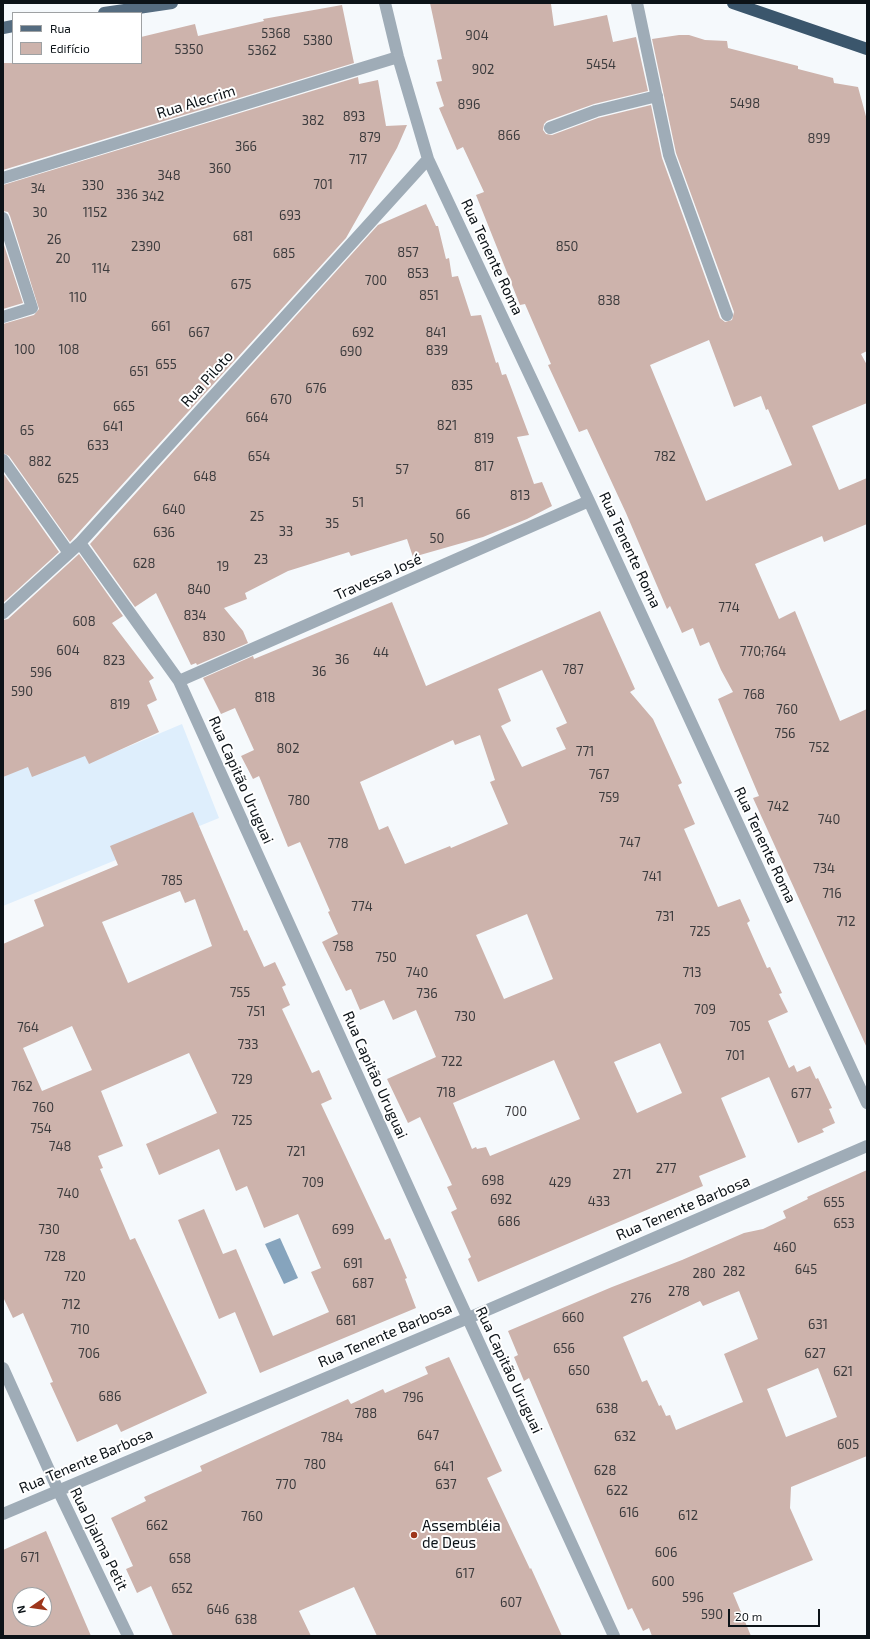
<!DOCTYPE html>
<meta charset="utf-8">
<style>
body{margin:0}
#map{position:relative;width:870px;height:1639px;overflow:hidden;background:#f5f9fc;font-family:"Exo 2",sans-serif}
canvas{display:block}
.frame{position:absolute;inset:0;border:4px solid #0c1318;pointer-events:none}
.legend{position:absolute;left:12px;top:12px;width:130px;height:52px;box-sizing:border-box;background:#fff;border:1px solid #9ea1a3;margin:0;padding:5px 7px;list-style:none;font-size:12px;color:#0c1318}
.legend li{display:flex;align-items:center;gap:8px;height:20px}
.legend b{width:20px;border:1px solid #9ea1a3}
.north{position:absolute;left:12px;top:1587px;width:40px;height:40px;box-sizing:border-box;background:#fff;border:1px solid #9ea1a3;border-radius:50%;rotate:257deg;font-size:11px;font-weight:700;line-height:16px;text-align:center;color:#0c1318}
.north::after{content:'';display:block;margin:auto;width:14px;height:18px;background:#9e361b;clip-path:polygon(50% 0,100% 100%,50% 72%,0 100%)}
.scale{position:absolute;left:728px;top:1609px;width:92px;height:18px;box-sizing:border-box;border:2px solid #0c1318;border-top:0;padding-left:5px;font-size:12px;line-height:14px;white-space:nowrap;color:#0c1318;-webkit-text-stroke:3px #fff;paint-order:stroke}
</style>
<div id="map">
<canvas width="870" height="1639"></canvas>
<div class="frame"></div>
<ul class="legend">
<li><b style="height:5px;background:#556c80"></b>Rua</li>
<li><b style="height:11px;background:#cdb3ac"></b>Edifício</li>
</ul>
<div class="north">N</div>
<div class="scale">20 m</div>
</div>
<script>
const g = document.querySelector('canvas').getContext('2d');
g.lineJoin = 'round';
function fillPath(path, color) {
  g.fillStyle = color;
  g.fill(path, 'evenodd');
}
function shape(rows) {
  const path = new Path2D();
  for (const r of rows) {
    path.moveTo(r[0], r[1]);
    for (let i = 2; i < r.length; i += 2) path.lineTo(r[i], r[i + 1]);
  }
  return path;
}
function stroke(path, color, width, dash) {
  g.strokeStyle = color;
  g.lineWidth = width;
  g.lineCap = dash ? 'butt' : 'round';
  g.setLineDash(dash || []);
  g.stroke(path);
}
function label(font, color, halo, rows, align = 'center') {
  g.font = font + ' "Exo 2",sans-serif';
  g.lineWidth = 4;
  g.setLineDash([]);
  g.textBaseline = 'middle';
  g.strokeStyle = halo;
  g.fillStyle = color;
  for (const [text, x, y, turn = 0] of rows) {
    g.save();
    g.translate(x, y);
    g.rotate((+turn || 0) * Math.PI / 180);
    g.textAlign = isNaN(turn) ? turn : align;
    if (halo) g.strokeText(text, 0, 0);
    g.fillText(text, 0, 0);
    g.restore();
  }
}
fillPath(shape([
 [182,724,219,818,3,906,3,775,83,742,94,761]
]), '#deeefc');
fillPath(shape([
 [280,1238,298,1278,284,1284,265,1244]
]), '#86a4bd');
fillPath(shape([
 [430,3,551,4,554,26,607,15,613,42,636,37,648,91,594,104,547,121,544,124,543,130,546,134,552,135,598,118,651,105,662,158,720,318,725,322,732,320,734,312,676,153,652,39,679,35,689,35,705,40,727,41,728,48,798,66,798,69,833,78,834,83,858,87,867,120,867,351,861,354,867,365,867,403,812,426,839,490,867,478,867,524,824,542,822,536,755,564,779,619,795,611,840,721,867,709,867,1048,753,798,759,796,718,699,733,692,721,670,709,642,700,646,693,628,682,633,670,606,667,609,626,513,587,429,579,432,548,365,551,364,525,304,520,305,476,195,484,192,463,147,457,150,439,108,444,106,436,82,442,81,437,60,442,59],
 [709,340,734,407,761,396,766,410,768,409,792,465,706,501,650,365],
 [342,5,354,63,3,170,3,63,141,63,141,37,195,24,198,36,264,21,263,19],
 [358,77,359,84,378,80,386,126,407,125,397,148,346,238,70,542,9,456,3,453,3,324,34,315,39,309,10,216,8,212,3,211,3,185],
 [426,204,436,226,438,226,446,259,449,258,452,277,458,276,471,316,481,315,496,363,498,362,502,375,506,374,529,435,517,437,534,484,542,482,552,506,527,519,483,537,413,557,407,539,351,556,349,552,288,571,245,593,247,599,224,608,243,631,248,643,197,665,196,663,191,665,156,593,135,607,90,544,378,225],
 [3,242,23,303,3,309],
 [3,473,59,552,3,603],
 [79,554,123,616,112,623,154,678,149,681,157,700,147,705,159,732,89,764,85,756,32,777,28,767,3,777,3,620,8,619],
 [392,602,426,686,600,611,635,689,630,692,653,719,682,783,678,785,695,824,684,829,718,907,740,899,750,921,747,923,767,968,770,967,782,993,779,994,788,1012,768,1021,789,1068,794,1065,797,1072,810,1066,816,1079,818,1078,832,1108,829,1109,835,1123,822,1129,824,1132,798,1143,769,1077,721,1098,746,1157,699,1176,703,1186,478,1282,468,1259,471,1257,451,1212,457,1209,447,1187,452,1185,420,1117,408,1123,387,1079,436,1057,416,1010,393,1020,384,1000,360,1010,351,989,346,991,322,942,338,934,328,912,330,911,300,842,288,847,259,776,253,779,241,756,254,750,235,708,221,714,203,678,253,656,254,659],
 [542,670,567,723,556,728,566,749,522,767,501,726,511,721,498,689],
 [480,735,495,780,490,782,508,824,451,848,450,846,405,864,388,826,379,830,360,782,453,740,455,745],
 [527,914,553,979,504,999,476,935],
 [660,1043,682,1093,637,1113,614,1062],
 [554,1060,580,1119,490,1156,486,1147,477,1149,476,1147,472,1149,453,1103],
 [193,812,244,931,247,930,264,967,275,962,286,985,282,987,290,1005,282,1009,312,1073,319,1070,332,1099,321,1104,385,1240,390,1238,407,1278,405,1279,416,1308,260,1373,235,1312,219,1319,178,1220,204,1209,223,1254,236,1249,273,1336,329,1312,311,1272,321,1268,298,1214,264,1228,247,1186,236,1191,219,1149,159,1175,146,1144,217,1113,189,1053,101,1091,123,1146,98,1156,103,1168,100,1169,130,1240,135,1238,207,1393,121,1432,117,1424,77,1442,50,1383,53,1382,23,1313,13,1318,3,1297,3,944,44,926,34,900,118,865,110,846],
 [180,891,185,903,195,899,212,946,128,983,102,922],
 [72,1026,92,1070,42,1091,23,1048],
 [867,1170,867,1456,791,1487,790,1508,813,1560,733,1593,751,1636,652,1636,649,1628,643,1631,632,1608,628,1610,529,1378,524,1381,514,1357,518,1355,508,1331,612,1287,682,1260,744,1233,763,1229,786,1218,783,1211,808,1199,807,1197],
 [739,1291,758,1339,724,1354,743,1402,676,1430,670,1415,666,1416,661,1405,659,1406,647,1380,642,1382,623,1337,700,1301,703,1306],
 [818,1368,837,1417,786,1437,767,1389],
 [449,1357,502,1471,487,1478,530,1569,531,1568,562,1636,377,1636,354,1587,299,1611,311,1636,173,1636,151,1586,137,1593,126,1569,133,1566,111,1518,146,1501,144,1497,202,1471,200,1466,348,1399,351,1404,383,1389,385,1393,428,1374,425,1367],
 [46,1531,91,1636,3,1636,3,1550],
 [20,1595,44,1595,44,1619,20,1619]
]), '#cdb3ac');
stroke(shape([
 [385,3,398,57,428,159,589,501,867,1103],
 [637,3,669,155,727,315],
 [550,128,596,111,657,96],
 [3,178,398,57],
 [3,218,32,308,3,317],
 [3,460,69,553],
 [80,543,179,681,453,1286,614,1636],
 [3,613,80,543,428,159],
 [179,681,589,501],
 [3,1368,58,1490,128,1636],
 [3,1514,492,1308,867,1146]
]), '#9facb7', 12);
stroke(shape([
 [104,13,172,3],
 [3,28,13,26]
]), '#556c80', 12);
stroke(shape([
 [733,3,867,49]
]), '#3b566c', 12);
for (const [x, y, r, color] of [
 [414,1535,4,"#9e361b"]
]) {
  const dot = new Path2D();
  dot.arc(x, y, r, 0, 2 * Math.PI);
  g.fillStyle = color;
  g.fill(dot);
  stroke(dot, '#fff', 1.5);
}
label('13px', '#3c3b3d', null, [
 ["5368",276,34],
 ["904",477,36],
 ["5380",318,41],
 ["5350",189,50],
 ["5362",262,51],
 ["5454",601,65],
 ["902",483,70],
 ["5498",745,104],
 ["896",469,105],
 ["893",354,117],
 ["382",313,121],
 ["866",509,136],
 ["879",370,138],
 ["899",819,139],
 ["366",246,147],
 ["717",358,160],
 ["360",220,169],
 ["348",169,176],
 ["701",323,185],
 ["330",93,186],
 ["34",38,189],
 ["336",127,195],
 ["342",153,197],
 ["30",40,213],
 ["1152",95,213],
 ["693",290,216],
 ["681",243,237],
 ["26",54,240],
 ["2390",146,247],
 ["850",567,247],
 ["857",408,253],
 ["685",284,254],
 ["20",63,259],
 ["114",101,269],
 ["853",418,274],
 ["700",376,281],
 ["675",241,285],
 ["851",429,296],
 ["110",78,298],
 ["838",609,301],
 ["661",161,327],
 ["667",199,333],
 ["692",363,333],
 ["841",436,333],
 ["100",25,350],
 ["108",69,350],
 ["839",437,351],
 ["690",351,352],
 ["655",166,365],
 ["651",139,372],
 ["835",462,386],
 ["676",316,389],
 ["670",281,400],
 ["665",124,407],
 ["664",257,418],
 ["821",447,426],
 ["641",113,427],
 ["65",27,431],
 ["819",484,439],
 ["633",98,446],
 ["654",259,457],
 ["782",665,457],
 ["882",40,462],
 ["817",484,467],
 ["57",402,470],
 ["648",205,477],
 ["625",68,479],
 ["813",520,496],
 ["51",358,503],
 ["640",174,510],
 ["66",463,515],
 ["25",257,517],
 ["35",332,524],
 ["33",286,532],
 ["636",164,533],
 ["50",437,539],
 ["23",261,560],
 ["628",144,564],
 ["19",223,567],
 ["840",199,590],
 ["774",729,608],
 ["834",195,616],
 ["608",84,622],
 ["830",214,637],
 ["604",68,651],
 ["770;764",763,652],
 ["44",381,653],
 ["36",342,660],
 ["823",114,661],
 ["787",573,670],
 ["36",319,672],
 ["596",41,673],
 ["590",22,692],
 ["768",754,695],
 ["818",265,698],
 ["819",120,705],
 ["760",787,710],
 ["756",785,734],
 ["752",819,748],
 ["802",288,749],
 ["771",585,752],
 ["767",599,775],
 ["759",609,798],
 ["780",299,801],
 ["742",778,807],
 ["740",829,820],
 ["747",630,843],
 ["778",338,844],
 ["734",824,869],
 ["741",652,877],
 ["785",172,881],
 ["716",832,894],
 ["774",362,907],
 ["731",665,917],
 ["712",846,922],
 ["725",700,932],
 ["758",343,947],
 ["750",386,958],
 ["740",417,973],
 ["713",692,973],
 ["755",240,993],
 ["736",427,994],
 ["709",705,1010],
 ["751",256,1012],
 ["730",465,1017],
 ["705",740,1027],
 ["764",28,1028],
 ["733",248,1045],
 ["701",735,1056],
 ["722",452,1062],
 ["729",242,1080],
 ["762",22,1087],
 ["718",446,1093],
 ["677",801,1094],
 ["760",43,1108],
 ["700",516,1112],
 ["725",242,1121],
 ["754",41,1129],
 ["748",60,1147],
 ["721",296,1152],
 ["277",666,1169],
 ["271",622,1175],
 ["698",493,1181],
 ["709",313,1183],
 ["429",560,1183],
 ["740",68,1194],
 ["692",501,1200],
 ["433",599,1202],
 ["655",834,1203],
 ["686",509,1222],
 ["653",844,1224],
 ["730",49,1230],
 ["699",343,1230],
 ["460",785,1248],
 ["728",55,1257],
 ["691",353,1264],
 ["645",806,1270],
 ["282",734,1272],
 ["280",704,1274],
 ["720",75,1277],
 ["687",363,1284],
 ["278",679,1292],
 ["276",641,1299],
 ["712",71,1305],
 ["660",573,1318],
 ["681",346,1321],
 ["631",818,1325],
 ["710",80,1330],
 ["656",564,1349],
 ["706",89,1354],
 ["627",815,1354],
 ["650",579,1371],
 ["621",843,1372],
 ["686",110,1397],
 ["796",413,1398],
 ["638",607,1409],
 ["788",366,1414],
 ["647",428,1436],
 ["632",625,1437],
 ["784",332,1438],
 ["605",848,1445],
 ["780",315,1465],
 ["641",444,1467],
 ["628",605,1471],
 ["770",286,1485],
 ["637",446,1485],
 ["622",617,1491],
 ["616",629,1513],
 ["612",688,1516],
 ["760",252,1517],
 ["662",157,1526],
 ["606",666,1553],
 ["671",30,1558],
 ["658",180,1559],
 ["617",465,1574],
 ["600",663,1582],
 ["652",182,1589],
 ["596",693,1598],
 ["607",511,1603],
 ["646",218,1610],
 ["590",712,1615],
 ["638",246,1620]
]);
label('15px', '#0c1318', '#fff', [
 ["Rua Alecrim",196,102,-17],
 ["Rua Tenente Roma",492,257,65],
 ["Rua Piloto",207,379,-48],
 ["Rua Tenente Roma",630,550,65],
 ["Travessa José",378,577,-24],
 ["Rua Capitão Uruguai",241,780,66],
 ["Rua Tenente Roma",765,845,65],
 ["Rua Capitão Uruguai",375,1075,66],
 ["Rua Tenente Barbosa",683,1208,-23],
 ["Rua Tenente Barbosa",385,1335,-23],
 ["Rua Capitão Uruguai",509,1370,65],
 ["Rua Tenente Barbosa",86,1461,-23],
 ["Rua Djalma Petit",99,1539,64]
]);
label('15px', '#0c1318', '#fff', [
 ["Assembléia",422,1526],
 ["de Deus",422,1543]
], 'left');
</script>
